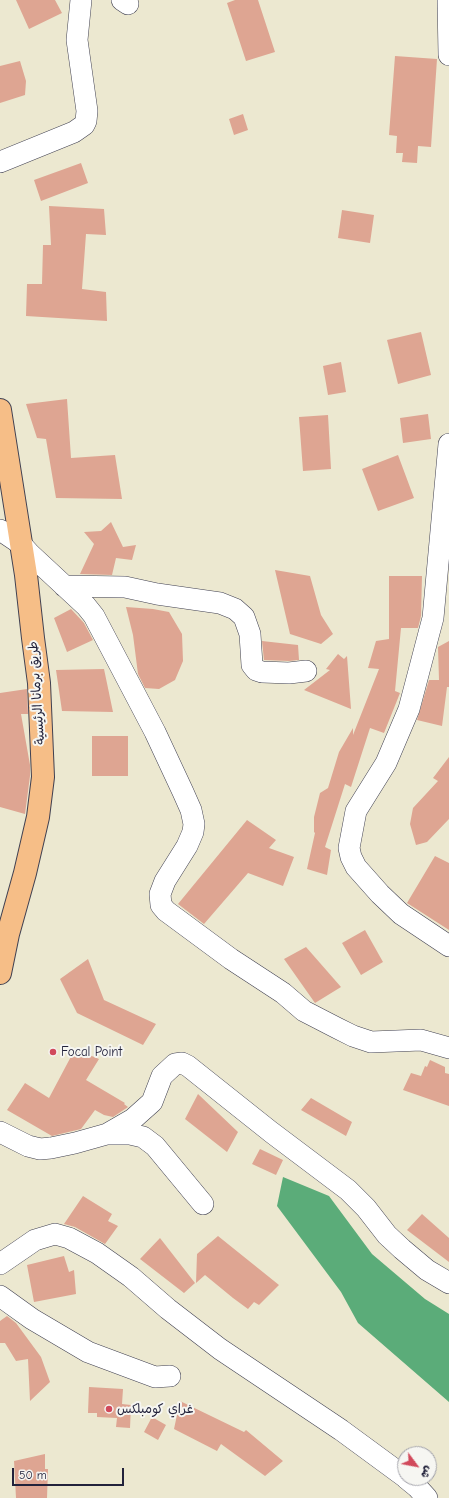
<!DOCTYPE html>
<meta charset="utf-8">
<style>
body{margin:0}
#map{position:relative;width:449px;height:1498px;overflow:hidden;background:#ece8d0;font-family:"Comic Neue","Playpen Sans Arabic",sans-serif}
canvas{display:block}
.north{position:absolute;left:397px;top:1446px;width:40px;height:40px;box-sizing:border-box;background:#f6f6f2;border:1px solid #a1a1a9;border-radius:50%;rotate:122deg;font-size:11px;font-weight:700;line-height:16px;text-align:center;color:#22223b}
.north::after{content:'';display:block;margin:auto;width:14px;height:18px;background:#d1495b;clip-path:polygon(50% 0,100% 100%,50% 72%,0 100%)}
.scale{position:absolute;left:12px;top:1468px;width:112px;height:18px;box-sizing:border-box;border:2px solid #22223b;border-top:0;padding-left:5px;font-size:12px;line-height:14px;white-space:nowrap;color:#22223b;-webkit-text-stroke:3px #f6f6f2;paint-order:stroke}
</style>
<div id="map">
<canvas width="449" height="1498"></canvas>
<div class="north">ش</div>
<div class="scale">50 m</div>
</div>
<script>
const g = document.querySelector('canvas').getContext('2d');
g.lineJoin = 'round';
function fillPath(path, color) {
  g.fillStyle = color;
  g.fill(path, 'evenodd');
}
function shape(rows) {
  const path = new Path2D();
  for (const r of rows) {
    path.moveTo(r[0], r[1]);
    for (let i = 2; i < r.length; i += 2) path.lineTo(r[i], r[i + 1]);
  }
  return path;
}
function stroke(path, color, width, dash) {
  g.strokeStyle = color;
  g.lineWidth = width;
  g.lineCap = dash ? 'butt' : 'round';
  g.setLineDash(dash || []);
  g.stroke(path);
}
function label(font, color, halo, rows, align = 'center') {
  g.font = font + ' "Comic Neue","Playpen Sans Arabic",sans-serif';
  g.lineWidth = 4;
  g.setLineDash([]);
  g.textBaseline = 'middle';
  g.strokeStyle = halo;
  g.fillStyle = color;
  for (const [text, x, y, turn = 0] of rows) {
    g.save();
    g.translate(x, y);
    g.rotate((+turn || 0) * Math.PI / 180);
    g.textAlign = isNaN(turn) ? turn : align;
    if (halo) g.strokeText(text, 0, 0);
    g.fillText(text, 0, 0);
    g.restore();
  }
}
fillPath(shape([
 [283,1177,329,1196,372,1254,425,1299,449,1314,449,1402,358,1323,341,1292,277,1206]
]), '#5bac79');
fillPath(shape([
 [16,0,55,0,62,13,29,29],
 [235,0,258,0,275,52,246,61,227,3],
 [395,56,437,59,431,147,418,146,417,163,402,162,403,153,396,153,397,136,389,135],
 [20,61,26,81,25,95,0,103,0,66],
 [243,114,248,130,234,135,229,119],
 [81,163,88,183,41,201,34,180],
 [49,206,104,209,106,235,86,234,82,289,106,292,107,321,26,316,27,284,42,284,43,245,51,245],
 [342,210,374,215,370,243,338,238],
 [421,332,431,375,398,384,387,340],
 [341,362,346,392,328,395,323,366],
 [67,399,71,458,115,455,122,499,56,498,46,439,37,438,26,404],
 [428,414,431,439,403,443,400,418],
 [328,415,331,469,303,471,299,417],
 [398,455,414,498,378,511,362,469],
 [111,522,123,547,136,545,132,560,116,558,112,575,80,574,94,544,84,532,101,531],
 [275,570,310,576,321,615,333,634,321,644,290,634],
 [389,576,422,576,421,616,418,628,401,628,395,691,400,693,384,733,370,728,351,787,345,784,325,847,331,850,327,875,307,869,315,833,314,832,314,817,320,793,328,788,339,752,353,728,353,735,379,669,368,668,376,641,389,639],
 [126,607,153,609,169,612,182,634,183,661,175,680,159,689,145,688,138,674,133,635],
 [71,609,84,623,93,640,67,652,54,618],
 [262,641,298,645,299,660,289,661,264,660],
 [449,641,449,687,447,687,442,726,417,720,429,680,439,680,438,647],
 [338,654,344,659,347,656,351,709,304,690,330,670,326,669],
 [104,669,113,712,62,711,56,670],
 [27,689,28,714,21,714,30,765,30,776,25,814,0,807,0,693],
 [92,736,128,736,128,776,92,776],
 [449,757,449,819,427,842,416,845,410,824,413,808,438,781,433,778],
 [247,820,276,840,269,848,294,857,283,886,248,873,204,924,178,904],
 [435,856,449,863,449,930,407,903],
 [365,930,383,962,361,975,342,943],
 [306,947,341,987,315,1003,284,959],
 [88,959,104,1000,156,1024,143,1045,77,1013,60,979],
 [75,1049,99,1059,86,1080,125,1103,124,1104,128,1107,113,1117,104,1115,95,1110,81,1129,52,1136,7,1110,25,1083,49,1098],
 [430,1060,445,1067,445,1073,449,1074,449,1106,403,1090,411,1073,421,1076,425,1066,427,1067],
 [198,1094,238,1132,227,1152,185,1119],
 [311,1098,352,1122,346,1136,301,1110],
 [260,1149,283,1160,276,1175,252,1164],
 [83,1196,112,1214,108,1221,118,1226,105,1244,75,1227,64,1224],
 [422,1214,449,1238,449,1262,407,1230],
 [218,1236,279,1285,259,1305,254,1302,248,1309,233,1298,205,1275,196,1283,197,1254],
 [160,1238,195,1283,184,1293,140,1259],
 [64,1256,69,1272,74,1270,76,1294,34,1302,27,1265],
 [7,1316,16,1323,41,1357,50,1382,30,1401,28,1359,16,1361,5,1343,0,1343,0,1321],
 [89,1387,123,1389,122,1404,131,1405,130,1428,116,1427,117,1418,97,1417,97,1413,88,1413],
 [180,1401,244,1432,246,1430,283,1461,265,1476,221,1444,217,1451,174,1429],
 [152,1417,166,1425,158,1440,144,1432],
 [45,1454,45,1469,48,1469,47,1498,16,1498,14,1461]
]), '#dea592');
const minor = shape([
 [122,0,128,4],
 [448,0,449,55],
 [0,162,74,132,84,125,86,121,87,111,77,40,81,0],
 [449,444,433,618,429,633,409,709,386,763,356,811,349,848,351,857,356,867,380,894,401,914,449,946],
 [0,530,21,544,30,554,86,606,94,616,155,732,183,792,191,810,194,824,193,832,187,846,165,881,160,894,161,905,166,911,231,959,283,993,304,1011,337,1028,353,1036,371,1042,421,1040,449,1048],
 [64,586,125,587,157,594,220,603,235,609,244,617,250,634,252,665,256,670,262,672,289,673,306,671],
 [0,1132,28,1146,40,1149,51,1148,75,1143,107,1134,133,1119,152,1102,162,1076,175,1064,182,1063,188,1066,271,1132,348,1190,366,1208,387,1235,402,1249,427,1270,449,1283],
 [107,1134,130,1134,143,1137,155,1146,203,1204],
 [0,1264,35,1240,55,1234,69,1238,97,1253,131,1277,168,1309,220,1349,341,1430,405,1477],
 [0,1296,32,1319,88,1352,155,1377,170,1376],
 [406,1478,417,1487,427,1498]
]);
const major = shape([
 [0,410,26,575,33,638,39,683,43,777,38,817,25,873,8,934,0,973]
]);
stroke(minor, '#404051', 22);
stroke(major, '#404051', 24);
stroke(minor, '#fff', 21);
stroke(major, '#f6be87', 22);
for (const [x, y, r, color] of [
 [53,1052,4,"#d1495b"],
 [109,1409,4,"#d1495b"]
]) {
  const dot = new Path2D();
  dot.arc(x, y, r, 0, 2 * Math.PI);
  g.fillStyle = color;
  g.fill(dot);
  stroke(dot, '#f6f6f2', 1.5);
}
label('13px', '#22223b', '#f6f6f2', [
 ["طريق برمانا الرئيسية",37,693,-94]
]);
label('13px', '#22223b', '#f6f6f2', [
 ["Focal Point",61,1052],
 ["غراي كومبلكس",117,1409]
], 'left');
</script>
